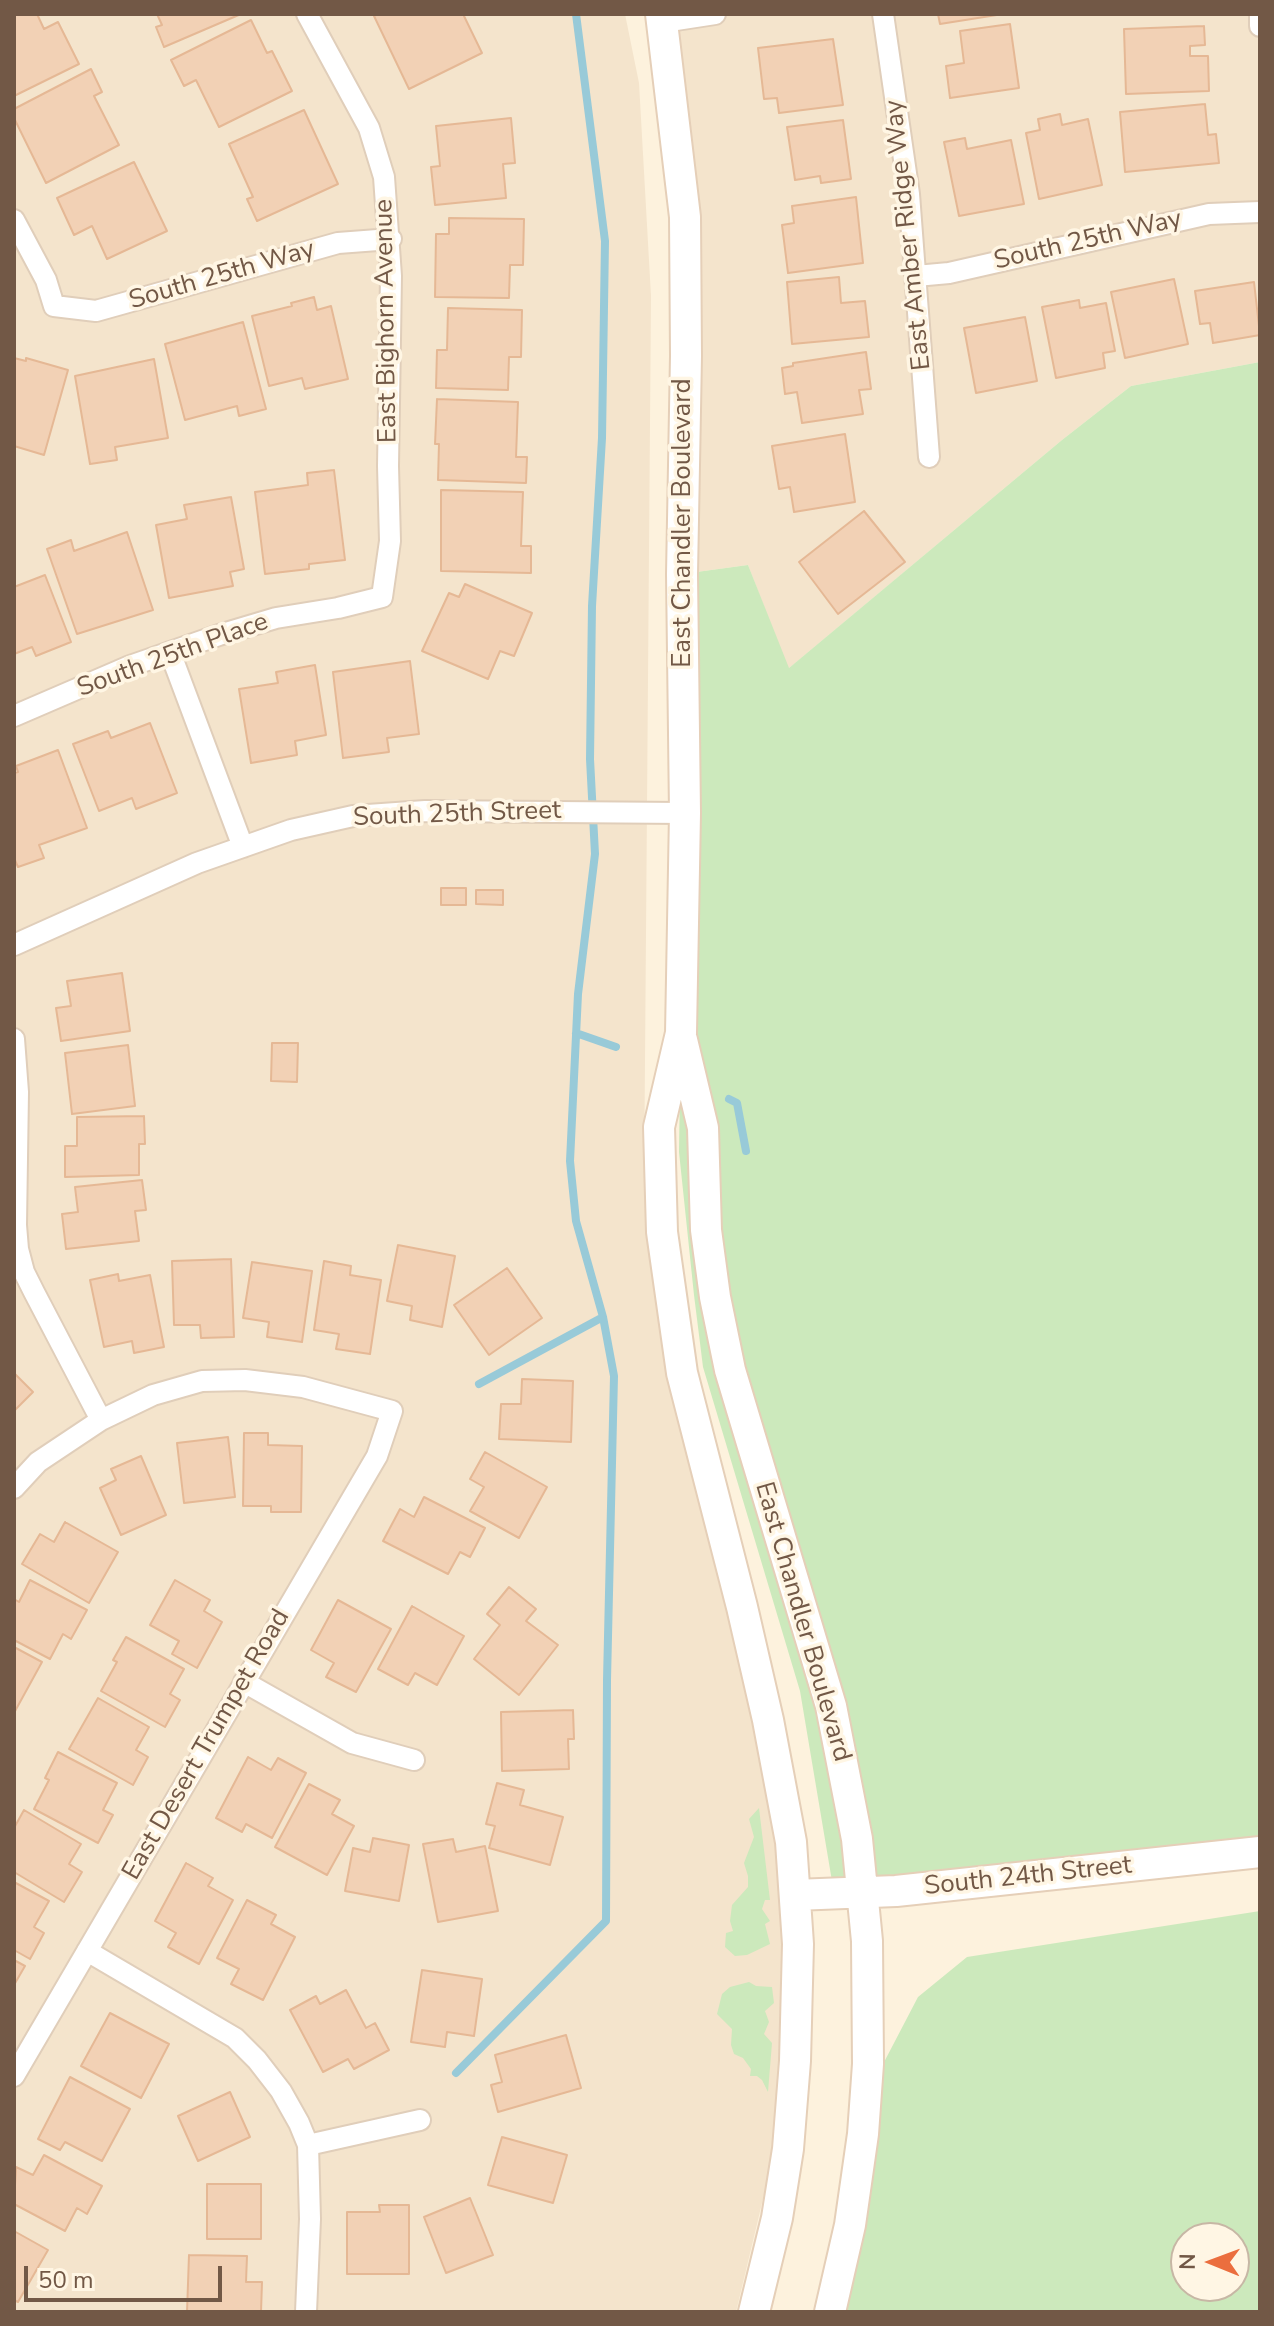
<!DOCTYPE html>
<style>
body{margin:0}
#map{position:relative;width:1274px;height:2326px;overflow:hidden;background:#fdf2dd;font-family:"Nunito Sans",sans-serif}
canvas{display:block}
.frame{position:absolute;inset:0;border:16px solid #725846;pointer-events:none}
.north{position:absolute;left:1170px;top:2222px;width:80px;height:80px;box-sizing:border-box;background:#fff6e4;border:2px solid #c7b7a5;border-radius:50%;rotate:271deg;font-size:22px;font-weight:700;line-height:32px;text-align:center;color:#725846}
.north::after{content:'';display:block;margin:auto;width:28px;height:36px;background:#eb6e3e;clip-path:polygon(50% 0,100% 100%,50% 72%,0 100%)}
.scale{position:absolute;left:24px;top:2266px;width:198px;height:36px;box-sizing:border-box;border:4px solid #725846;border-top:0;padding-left:10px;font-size:24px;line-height:28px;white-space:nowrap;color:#725846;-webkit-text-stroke:6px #fff6e4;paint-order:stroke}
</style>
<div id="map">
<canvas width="1274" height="2326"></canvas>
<div class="frame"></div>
<div class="north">N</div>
<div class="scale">50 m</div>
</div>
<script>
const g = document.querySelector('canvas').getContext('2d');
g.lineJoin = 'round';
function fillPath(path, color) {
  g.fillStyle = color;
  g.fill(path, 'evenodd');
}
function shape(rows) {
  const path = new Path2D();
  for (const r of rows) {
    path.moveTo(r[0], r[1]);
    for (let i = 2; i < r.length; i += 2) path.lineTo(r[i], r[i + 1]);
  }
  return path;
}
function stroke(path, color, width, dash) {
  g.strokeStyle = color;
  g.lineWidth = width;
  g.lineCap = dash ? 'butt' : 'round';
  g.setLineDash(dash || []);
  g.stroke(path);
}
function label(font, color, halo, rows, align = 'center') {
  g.font = font + ' "Nunito Sans",sans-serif';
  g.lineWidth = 7;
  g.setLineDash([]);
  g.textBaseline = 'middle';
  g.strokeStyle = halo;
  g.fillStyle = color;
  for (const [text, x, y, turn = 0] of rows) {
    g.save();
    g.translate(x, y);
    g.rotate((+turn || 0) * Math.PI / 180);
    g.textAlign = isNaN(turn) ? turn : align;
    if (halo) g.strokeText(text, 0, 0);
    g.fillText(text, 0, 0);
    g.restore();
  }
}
fillPath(shape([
 [14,14,625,14,639,83,651,296,644,1188,659,1322,764,1751,781,1898,786,2019,778,2136,736,2312,14,2312],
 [661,14,1260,14,1260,362,1131,386,1062,440,788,669,748,565,682,574,686,356]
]), '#f4e4cc');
fillPath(shape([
 [1260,362,1260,1851,834,1893,800,1691,703,1367,694,1295,679,1152,684,813,682,574,748,565,789,668,1062,440,1131,386],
 [759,1808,770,1900,765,1900,762,1909,770,1921,765,1924,770,1944,747,1955,735,1956,725,1947,726,1933,733,1931,730,1921,732,1905,748,1887,748,1876,744,1863,754,1837,749,1819],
 [1260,1911,1260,2312,842,2312,862,2243,882,2066,918,1997,967,1957],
 [1186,2238,1234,2238,1234,2286,1186,2286],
 [749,1982,756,1986,772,1987,774,2003,765,2011,769,2022,764,2034,772,2043,768,2092,762,2080,757,2076,750,2076,751,2069,743,2058,734,2054,731,2045,732,2029,717,2014,722,1994,730,1987]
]), '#cce9bc');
stroke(shape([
 [576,1033,616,1047],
 [729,1099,737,1103,746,1151],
 [479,1384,603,1317],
 [456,2073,606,1921,607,1680,614,1376,603,1317,576,1221,570,1161,578,994,595,854,590,759,592,606,602,438,605,241,576,14]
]), '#98cad8', 8);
const building = shape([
 [14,14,37,14,44,29,58,22,79,64,14,96,14,14],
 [157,14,241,14,164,47,156,27,162,25,157,14],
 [378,14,463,14,482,53,409,89,374,16,378,14],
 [938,14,1003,14,940,24,938,14],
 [251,20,267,53,272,51,292,91,219,127,196,80,184,86,171,60,251,20],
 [1010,24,1019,88,950,98,946,66,964,63,960,31,1010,24],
 [1204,26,1205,45,1190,46,1190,56,1208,56,1209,91,1126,94,1124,29,1204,26],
 [833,39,843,105,779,113,777,98,764,99,758,48,833,39],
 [91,69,102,92,94,96,119,145,46,183,14,118,14,109,91,69],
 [1205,104,1208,135,1216,134,1219,163,1125,172,1120,112,1205,104],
 [304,110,338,184,257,221,247,199,253,197,229,144,304,110],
 [1060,114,1062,125,1088,119,1102,185,1039,199,1026,133,1040,130,1038,119,1060,114],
 [511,118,515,163,503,164,506,198,435,205,431,167,440,166,436,126,511,118],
 [843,120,851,179,821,183,820,176,795,180,787,127,843,120],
 [965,138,967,149,1011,140,1024,204,959,216,944,142,965,138],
 [134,162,167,231,107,259,92,226,74,235,57,198,134,162],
 [856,197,863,263,788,273,782,225,794,223,792,206,856,197],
 [449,218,524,219,523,265,510,265,509,298,435,297,436,234,449,234,449,218],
 [839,277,841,303,865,301,869,337,792,344,787,282,839,277],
 [1174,279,1188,344,1125,358,1111,292,1174,279],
 [1254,282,1260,335,1213,343,1210,323,1200,324,1195,291,1254,282],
 [314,297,317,310,331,306,348,379,305,389,302,378,269,386,252,316,292,306,291,303,314,297],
 [1079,300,1080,308,1106,303,1115,351,1103,353,1105,368,1056,378,1042,307,1079,300],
 [448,308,522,310,521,357,509,357,508,390,436,388,437,350,447,350,448,308],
 [1025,317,1037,381,976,393,964,328,1025,317],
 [243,322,266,409,239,416,237,406,185,420,165,344,243,322],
 [866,352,871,389,859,390,863,414,802,423,797,392,785,394,782,368,793,366,793,363,866,352],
 [14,358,26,361,26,358,68,370,44,455,14,446,14,358],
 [154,359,168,438,115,447,117,460,90,464,75,376,154,359],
 [437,399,518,402,516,457,527,457,526,483,438,480,439,444,435,444,437,399],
 [845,434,855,502,794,512,790,487,779,489,772,446,845,434],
 [334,470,345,560,309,564,309,569,265,574,255,492,308,485,307,473,334,470],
 [441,490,523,492,521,546,531,546,531,573,441,571,441,490],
 [231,497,244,569,230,572,233,586,169,598,156,525,187,519,184,505,231,497],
 [864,511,905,562,838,614,799,562,864,511],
 [127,532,153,610,77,634,47,549,71,540,74,551,127,532],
 [45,575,71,642,36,656,32,647,14,654,14,587,45,575],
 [465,584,532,613,514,656,500,651,488,679,422,651,449,593,459,597,465,584],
 [410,661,419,734,387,738,389,752,343,758,333,672,410,661],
 [315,665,326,735,295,741,297,755,251,763,239,689,278,683,276,672,315,665],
 [150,723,177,793,136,809,132,798,99,811,73,744,108,731,111,738,150,723],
 [58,750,87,828,39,845,44,858,18,867,14,858,14,773,18,772,16,766,58,750],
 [441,888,466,888,466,905,441,905,441,888],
 [476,890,503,890,503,905,476,904,476,890],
 [122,973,130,1031,61,1041,56,1008,71,1006,67,981,122,973],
 [272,1043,298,1043,297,1082,271,1081,272,1043],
 [128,1045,135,1106,72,1114,65,1053,128,1045],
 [144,1116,145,1144,139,1144,139,1175,65,1177,65,1146,77,1146,77,1117,144,1116],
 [142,1180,146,1210,135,1211,139,1241,66,1249,62,1214,78,1212,75,1187,142,1180],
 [398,1245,455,1256,442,1327,410,1320,412,1306,387,1301,398,1245],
 [231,1259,234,1337,201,1338,200,1325,174,1325,172,1261,231,1259],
 [324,1261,351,1266,350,1275,381,1280,370,1354,336,1349,339,1334,314,1330,324,1261],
 [252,1262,312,1271,302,1342,267,1337,269,1322,243,1318,252,1262],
 [507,1268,542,1318,489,1355,454,1305,507,1268],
 [118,1274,119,1281,150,1275,164,1347,134,1353,132,1341,104,1347,90,1280,118,1274],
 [14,1373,33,1392,14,1411,14,1373],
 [522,1379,573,1381,571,1442,499,1439,501,1404,521,1404,522,1379],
 [244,1433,268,1433,268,1445,302,1446,301,1512,271,1512,271,1506,243,1506,244,1433],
 [228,1437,235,1497,184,1503,177,1443,228,1437],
 [485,1452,547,1487,519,1538,470,1511,484,1487,470,1479,485,1452],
 [141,1456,166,1515,121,1535,100,1488,116,1480,111,1469,141,1456],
 [424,1497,485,1528,470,1557,460,1552,448,1574,383,1541,400,1509,414,1517,424,1497],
 [65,1522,118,1552,89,1603,22,1564,40,1534,54,1542,65,1522],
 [30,1580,87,1610,71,1639,63,1634,50,1659,14,1640,14,1599,19,1602,30,1580],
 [175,1580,210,1600,204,1611,222,1622,197,1668,172,1654,179,1641,150,1625,175,1580],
 [509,1587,536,1609,526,1621,558,1645,519,1695,474,1659,500,1625,487,1614,509,1587],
 [338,1600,391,1629,356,1692,326,1677,334,1663,311,1650,338,1600],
 [412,1606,464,1636,437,1685,415,1673,408,1685,378,1669,412,1606],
 [126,1637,184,1669,170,1694,180,1700,165,1727,101,1691,117,1662,113,1660,126,1637],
 [14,1647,42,1662,14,1713,14,1647],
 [98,1698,149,1727,136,1750,148,1757,133,1785,69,1749,98,1698],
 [573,1710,574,1739,568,1739,569,1769,502,1771,501,1712,573,1710],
 [58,1752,117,1783,103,1810,113,1815,98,1843,34,1809,49,1780,45,1778,58,1752],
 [248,1757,271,1770,278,1758,306,1773,272,1838,246,1824,242,1832,216,1818,248,1757],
 [497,1783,524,1790,520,1805,563,1817,550,1865,489,1848,495,1826,486,1824,497,1783],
 [309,1784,340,1800,332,1814,354,1826,327,1875,275,1847,309,1784],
 [24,1810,81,1844,69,1864,82,1872,64,1902,14,1872,14,1828,24,1810],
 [373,1838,409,1845,399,1901,345,1891,353,1848,370,1852,373,1838],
 [453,1839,456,1852,485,1846,498,1911,438,1922,423,1844,453,1839],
 [186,1863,213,1878,208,1886,233,1900,199,1964,168,1947,176,1933,155,1921,186,1863],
 [14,1882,49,1901,34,1927,44,1933,30,1959,14,1950,14,1882],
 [247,1900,276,1915,271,1924,295,1937,263,2000,231,1984,239,1969,217,1958,247,1900],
 [14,1960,25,1966,14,1985,14,1960],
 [422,1970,482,1979,474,2036,447,2032,445,2047,411,2042,422,1970],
 [346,1990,366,2028,375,2023,389,2050,354,2069,348,2059,323,2072,290,2010,316,1996,320,2004,346,1990],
 [110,2013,169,2044,141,2098,81,2066,110,2013],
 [566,2035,581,2088,498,2112,491,2085,502,2082,495,2055,566,2035],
 [70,2077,130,2109,102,2161,65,2142,60,2150,38,2139,70,2077],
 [230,2092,250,2137,198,2161,178,2116,230,2092],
 [502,2137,567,2155,553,2203,488,2185,502,2137],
 [44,2155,102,2186,87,2214,77,2208,65,2231,14,2204,16,2167,33,2175,44,2155],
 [207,2184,261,2184,261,2239,207,2239,207,2184],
 [470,2198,493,2255,446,2273,424,2217,470,2198],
 [379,2205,409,2205,409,2274,347,2274,347,2212,380,2212,379,2205],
 [14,2231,48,2250,18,2302,14,2300,14,2231],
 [189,2255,247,2256,246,2282,262,2282,261,2312,187,2312,189,2255]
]);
fillPath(building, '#f2d1b5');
stroke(building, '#e5b895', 2);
const street = shape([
 [883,14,909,194,929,457],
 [1260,14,1260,26],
 [663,22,715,14],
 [14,220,46,280,54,306,96,311,338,243,391,239],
 [916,276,949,273,1209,214,1260,212],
 [170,652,243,847],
 [14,716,130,666,219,635,276,618,338,608,382,597,390,541,388,466,391,276,384,177,369,128,307,14],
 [14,945,197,863,291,830,353,816,425,811,685,813],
 [14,1039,18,1092,16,1225,18,1249,24,1272,34,1292,101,1420],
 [14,1488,38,1462,101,1420,153,1395,202,1381,245,1380,303,1387,392,1411,377,1456,14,2076],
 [244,1682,352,1743,414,1760],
 [87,1951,235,2038,257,2060,281,2091,299,2123,308,2145,310,2219,306,2312],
 [308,2145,420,2120]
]);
const secondary = shape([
 [661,14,685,217,686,356,682,574,685,813,681,1033,659,1127,662,1232,682,1373,742,1607,768,1720,791,1842,798,1944,795,2061,788,2149,777,2218,754,2312],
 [682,1040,703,1128,706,1230,715,1297,730,1370,831,1706,857,1839,867,1941,868,2064,863,2134,850,2225,830,2312],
 [795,1895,896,1891,1260,1852]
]);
stroke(street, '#e0ceba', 24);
stroke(secondary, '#e5cfb8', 34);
stroke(street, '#fff', 20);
stroke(secondary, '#fff', 30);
label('26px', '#725846', '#fff6e4', [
 ["East Amber Ridge Way",909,235,-96],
 ["South 25th Way",1088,241,-13],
 ["South 25th Way",222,276,-16],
 ["East Bighorn Avenue",387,321,-91],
 ["East Chandler Boulevard",684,523,-90],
 ["South 25th Place",173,656,-20],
 ["South 25th Street",457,815,-2],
 ["East Chandler Boulevard",802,1622,74],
 ["East Desert Trumpet Road",207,1745,-60],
 ["South 24th Street",1028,1877,-6]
]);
</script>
